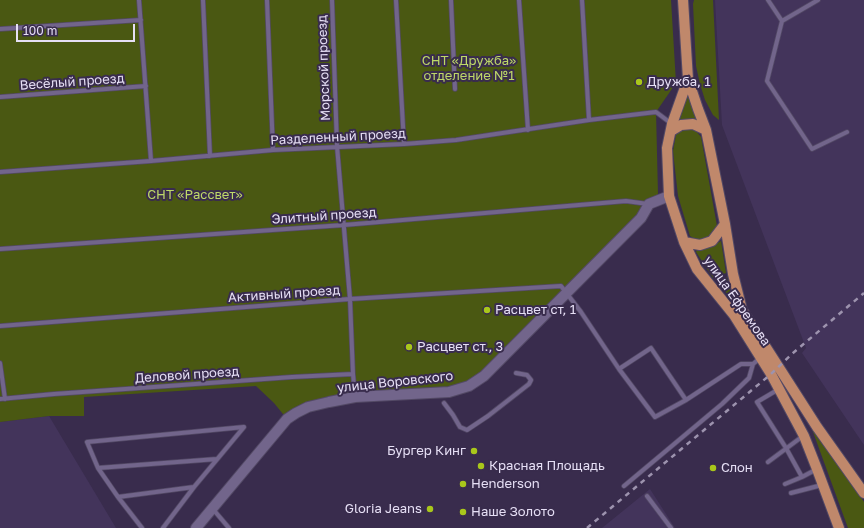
<!DOCTYPE html>
<meta charset="utf-8">
<style>
body{margin:0}
#map{position:relative;width:864px;height:528px;overflow:hidden;background:#392c4d;font-family:"Golos Text",sans-serif}
canvas{display:block}
.scale{position:absolute;left:16px;top:24px;width:119px;height:18px;box-sizing:border-box;border:2px solid #e6dff5;border-top:0;padding-left:5px;font-size:12px;line-height:14px;white-space:nowrap;color:#e6dff5;-webkit-text-stroke:3px #392c4d;paint-order:stroke}
</style>
<div id="map">
<canvas width="864" height="528"></canvas>
<div class="scale">100 m</div>
</div>
<script>
const g = document.querySelector('canvas').getContext('2d');
g.lineJoin = 'round';
function fillPath(path, color) {
  g.fillStyle = color;
  g.fill(path, 'evenodd');
}
function shape(rows) {
  const path = new Path2D();
  for (const r of rows) {
    path.moveTo(r[0], r[1]);
    for (let i = 2; i < r.length; i += 2) path.lineTo(r[i], r[i + 1]);
  }
  return path;
}
function stroke(path, color, width, dash) {
  g.strokeStyle = color;
  g.lineWidth = width;
  g.lineCap = dash ? 'butt' : 'round';
  g.setLineDash(dash || []);
  g.stroke(path);
}
function label(font, color, halo, rows, align = 'center') {
  g.font = font + ' "Golos Text",sans-serif';
  g.lineWidth = 4;
  g.setLineDash([]);
  g.textBaseline = 'middle';
  g.strokeStyle = halo;
  g.fillStyle = color;
  for (const [text, x, y, turn = 0] of rows) {
    g.save();
    g.translate(x, y);
    g.rotate((+turn || 0) * Math.PI / 180);
    g.textAlign = isNaN(turn) ? turn : align;
    if (halo) g.strokeText(text, 0, 0);
    g.fillText(text, 0, 0);
    g.restore();
  }
}
fillPath(shape([
 [715,0,864,0,864,445,802,353,806,348,722,125],
 [49,416,116,528,0,528,0,422],
 [650,489,675,528,602,528]
]), '#43345b');
fillPath(shape([
 [0,0,671,0,676,83,656,112,658,194,641,218,469,386,355,397,287,419,274,403,256,386,84,397,84,416,49,416,0,422],
 [694,0,713,0,719,120,713,115,705,100,700,84,696,66,693,4],
 [686,94,690,94,698,122,679,121,678,119],
 [691,128,696,131,701,137,717,226,709,238,700,241,695,239,690,236,678,196,673,151,676,135,681,129],
 [721,241,726,273,713,278,696,252,698,248,714,245],
 [727,277,731,295,730,296,728,295,717,281],
 [809,421,864,502,864,528,848,528]
]), '#4a5812');
const service = shape([
 [139,0,151,161],
 [203,0,210,156],
 [267,0,273,150],
 [332,0,337,146,350,299,353,374],
 [396,0,404,144],
 [451,0,455,89],
 [519,0,528,130],
 [582,0,589,120],
 [768,0,782,21],
 [818,0,782,21,767,81,812,149,847,132],
 [0,29,141,20],
 [0,97,146,86],
 [0,172,151,161,273,150,404,144,456,140,589,120,656,112,672,124],
 [0,249,344,225,626,201,648,204],
 [0,326,350,299,561,286,581,312,619,369,655,417,686,400],
 [0,363,5,399],
 [619,369,651,348,686,400,741,364,753,364,760,358],
 [779,389,757,402,786,448,802,477],
 [0,399,54,394,168,386,292,377,353,374,355,396],
 [444,403,453,415,460,427,467,430,488,416,529,384,531,380,527,375,516,373],
 [768,462,803,436],
 [98,468,217,459],
 [785,484,802,477,817,469],
 [624,486,722,404,749,378,753,364],
 [791,493,822,485],
 [647,496,671,528],
 [118,497,194,487],
 [212,508,229,528],
 [142,528,118,497,98,468,87,442,244,427,194,487,163,528]
]);
const tertiary = shape([
 [196,528,287,419,296,413,308,407,329,402,355,397,449,392,469,386,484,376,641,218,649,204,669,196]
]);
const primary = shape([
 [683,0,688,79],
 [671,131,681,125,693,124,706,130],
 [684,242,700,245,712,241,725,224],
 [839,528,817,469,804,436,779,389,771,374,734,315,697,269,684,242,669,196,667,148,672,124,688,79,698,109,706,130,725,224,733,274,742,310,817,427,864,493]
]);
stroke(service, '#534965', 5.5);
stroke(tertiary, '#534965', 12);
stroke(primary, '#534965', 12);
stroke(service, '#72658b', 4);
stroke(tertiary, '#72658b', 10);
stroke(primary, '#c0886b', 10);
stroke(shape([
 [587,528,771,374,793,353,864,293]
]), '#9d93ae', 2.5, [5, 5]);
for (const [x, y, r, color] of [
 [639,82,4,"#a9c71b"],
 [487,310,4,"#a9c71b"],
 [409,347,4,"#a9c71b"],
 [474,451,4,"#a9c71b"],
 [481,466,4,"#a9c71b"],
 [713,468,4,"#a9c71b"],
 [463,484,4,"#a9c71b"],
 [430,509,4,"#a9c71b"],
 [463,512,4,"#a9c71b"]
]) {
  const dot = new Path2D();
  dot.arc(x, y, r, 0, 2 * Math.PI);
  g.fillStyle = color;
  g.fill(dot);
  stroke(dot, '#392c4d', 1.5);
}
label('13px', '#bed868', '#392c4d', [
 ["СНТ «Дружба»",469,61],
 ["отделение №1",469,76],
 ["СНТ «Рассвет»",195,195]
]);
label('13px', '#e6dff5', '#392c4d', [
 ["Морской проезд",324,68,-92],
 ["Весёлый проезд",72,82,-4],
 ["Разделенный проезд",338,137,-3],
 ["Элитный проезд",324,216,-4],
 ["Активный проезд",284,294,-4],
 ["улица Ефремова",737,301,55],
 ["Деловой проезд",187,375,-4],
 ["улица Воровского",395,382,-6]
]);
label('13px', '#e6dff5', '#392c4d', [
 ["Дружба, 1",647,82],
 ["Расцвет ст, 1",495,310],
 ["Расцвет ст., 3",417,347],
 ["Бургер Кинг",466,451,"right"],
 ["Красная Площадь",489,466],
 ["Слон",721,468],
 ["Henderson",471,484],
 ["Gloria Jeans",422,509,"right"],
 ["Наше Золото",471,512]
], 'left');
</script>
